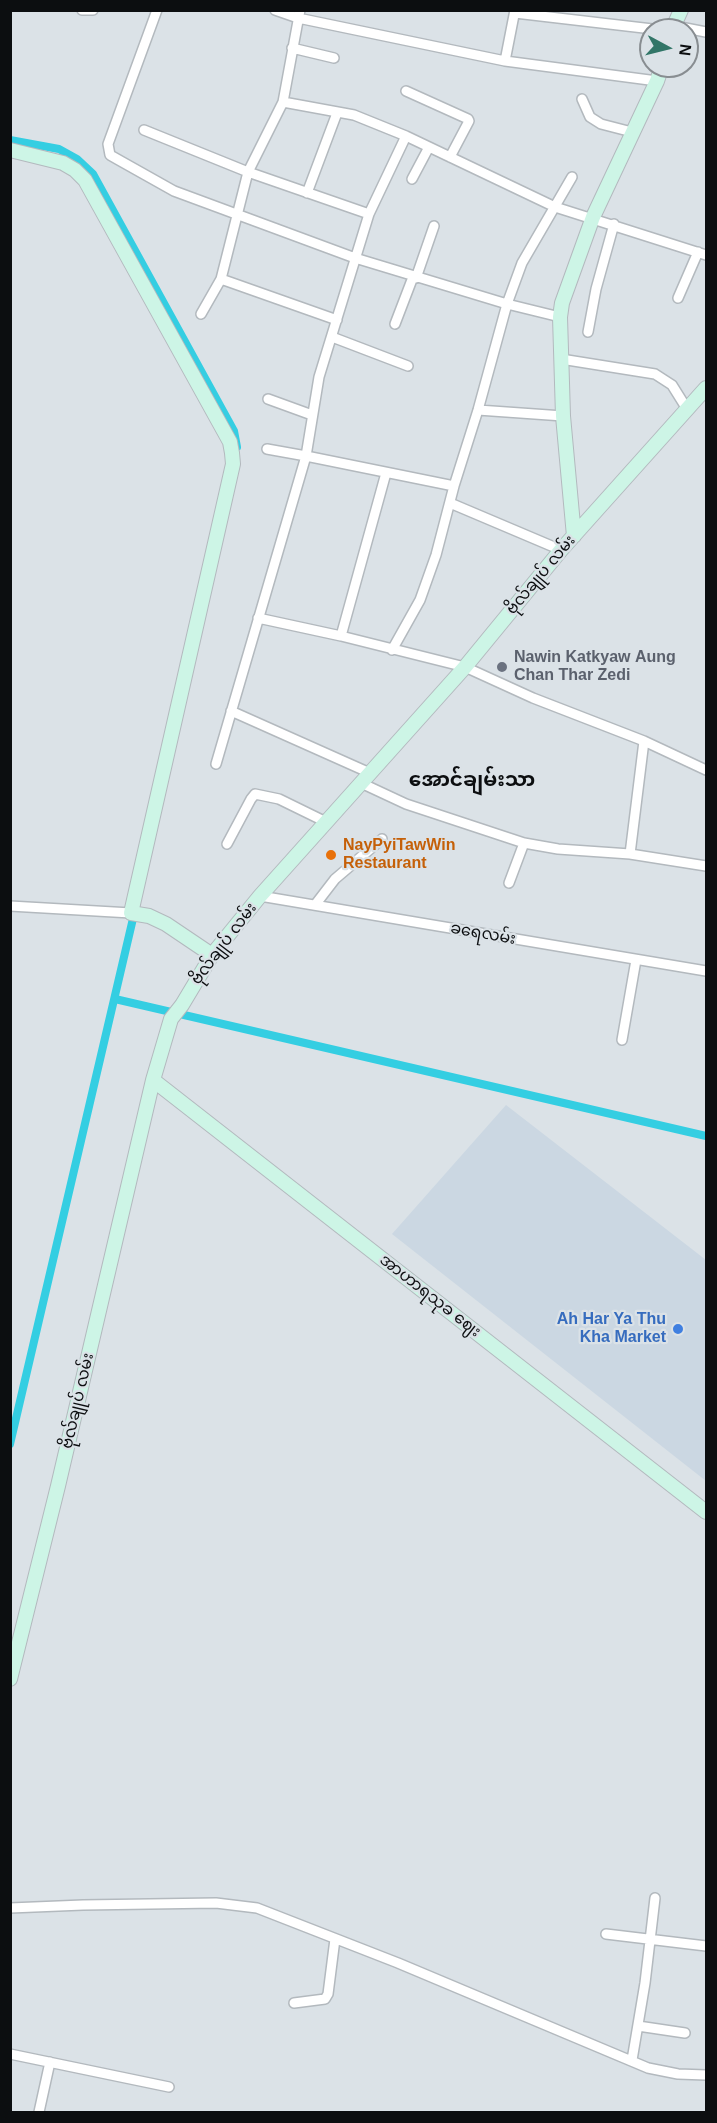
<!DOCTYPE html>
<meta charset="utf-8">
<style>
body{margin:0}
#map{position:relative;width:717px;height:2123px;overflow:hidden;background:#dbe2e7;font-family:Arial,sans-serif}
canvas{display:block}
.frame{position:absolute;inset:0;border:12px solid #0c0e10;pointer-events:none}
.north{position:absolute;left:639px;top:18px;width:60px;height:60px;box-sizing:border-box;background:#dbe2e7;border:2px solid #888d91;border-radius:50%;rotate:97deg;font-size:16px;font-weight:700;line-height:24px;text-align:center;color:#0c0e10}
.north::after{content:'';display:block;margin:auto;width:21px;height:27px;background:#327668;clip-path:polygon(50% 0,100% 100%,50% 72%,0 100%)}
</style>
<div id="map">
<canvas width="717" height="2123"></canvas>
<div class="frame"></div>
<div class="north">N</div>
</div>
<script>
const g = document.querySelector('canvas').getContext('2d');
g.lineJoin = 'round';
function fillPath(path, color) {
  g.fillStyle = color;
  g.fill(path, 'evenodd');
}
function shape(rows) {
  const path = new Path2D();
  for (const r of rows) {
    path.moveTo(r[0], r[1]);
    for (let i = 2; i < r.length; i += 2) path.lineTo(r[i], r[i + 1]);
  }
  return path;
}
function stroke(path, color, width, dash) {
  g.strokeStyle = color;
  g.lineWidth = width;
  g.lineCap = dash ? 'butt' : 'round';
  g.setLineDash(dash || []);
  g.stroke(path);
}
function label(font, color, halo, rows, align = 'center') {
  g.font = font + ' Arial,"Noto Sans Myanmar",sans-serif';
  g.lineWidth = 4.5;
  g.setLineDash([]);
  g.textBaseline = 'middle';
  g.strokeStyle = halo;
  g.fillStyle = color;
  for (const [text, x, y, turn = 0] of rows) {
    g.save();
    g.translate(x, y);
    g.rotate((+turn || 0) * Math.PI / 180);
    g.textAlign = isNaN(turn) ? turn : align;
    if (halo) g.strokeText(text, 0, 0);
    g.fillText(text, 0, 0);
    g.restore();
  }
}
fillPath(shape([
 [506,1105,706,1260,706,1481,392,1234]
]), '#cbd7e2');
stroke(shape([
 [10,140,59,149,77,159,93,174,234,431,237,447],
 [115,999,706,1136],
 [10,1444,135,910]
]), '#34cee2', 8);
const street = shape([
 [82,10,93,10],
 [157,10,108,144,110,155,117,159,174,191,355,258,507,304,560,317],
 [275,10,298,18,505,61,657,81],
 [515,13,661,30],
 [675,26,706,32],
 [292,48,334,58],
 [505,61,515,10],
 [406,91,468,119,469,121,450,157],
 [582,99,590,117,601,124,632,132],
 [283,102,354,115,406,136,555,207,706,255],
 [144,130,248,172,369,214],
 [406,136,369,214,319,377,306,456,454,486],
 [412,179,429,147],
 [307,193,337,113],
 [416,278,434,226],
 [221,279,337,320],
 [678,298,698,252],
 [201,314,221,279,248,172,283,102,300,10],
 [395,324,413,277],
 [588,332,596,289,614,224],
 [332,337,408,366],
 [561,359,655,374,672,385,687,409],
 [268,399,312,415],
 [478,410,563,416],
 [386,473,341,636,465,667,533,698,644,741,706,770],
 [450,503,561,550],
 [258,618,341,636],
 [392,650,420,600,436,555,454,486,478,410,507,304,522,263,572,177],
 [231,711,370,773],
 [216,764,306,456,267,449],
 [361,783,406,804,524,843,558,849,630,854,706,866],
 [227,844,251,799,255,794,279,799,326,822],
 [630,854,644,741],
 [509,883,524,843],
 [260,896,706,971],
 [315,905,335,879,382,839],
 [10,906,131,913],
 [622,1040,636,960],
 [10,1908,83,1905,216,1903,257,1908,398,1963,648,2068,678,2074,706,2075],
 [606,1934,706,1946],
 [294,2003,325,1999,328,1994,335,1939],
 [638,2026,685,2033],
 [10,2054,169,2087],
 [632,2060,645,1983,655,1898],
 [39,2112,50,2062]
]);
const secondary = shape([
 [672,30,681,10],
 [10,150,63,163,75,170,85,180,230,442,232,453,233,464,131,913],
 [574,536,563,416,560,317,562,303,593,217,657,81,662,66],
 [131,913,149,916,166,924,212,955],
 [153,1080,706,1512],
 [10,1679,58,1486,153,1080,171,1019,182,1005,212,955,260,896,465,667,561,550,706,388]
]);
stroke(street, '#b3b9be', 12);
stroke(secondary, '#b3b9be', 16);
stroke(street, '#fff', 9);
stroke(secondary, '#cdf5e6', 14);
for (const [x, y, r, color] of [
 [502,667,6,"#6b7280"],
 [331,855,6,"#e8710a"],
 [678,1329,6,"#3f7fe0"]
]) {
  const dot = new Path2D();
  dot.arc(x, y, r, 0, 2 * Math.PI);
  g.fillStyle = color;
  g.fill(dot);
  stroke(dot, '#dbe2e7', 2);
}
label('16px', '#0c0e10', '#dbe2e7', [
 ["ဗိုလ်ချုပ် လမ်း",541,575,-50],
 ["ခရေလမ်း",483,934,10],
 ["ဗိုလ်ချုပ် လမ်း",224,944,-53],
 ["အာဟာရသုခ ဈေး",430,1296,38],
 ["ဗိုလ်ချုပ် လမ်း",78,1401,-77]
]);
label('bold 16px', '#5b616d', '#dbe2e7', [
 ["Nawin Katkyaw Aung",514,658],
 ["Chan Thar Zedi",514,676]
], 'left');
label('bold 16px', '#c56008', '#dbe2e7', [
 ["NayPyiTawWin",343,846],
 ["Restaurant",343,864]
], 'left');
label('bold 16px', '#366cbe', '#dbe2e7', [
 ["Ah Har Ya Thu",666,1320],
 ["Kha Market",666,1338]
], 'right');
label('bold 20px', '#0c0e10', '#dbe2e7', [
 ["အောင်ချမ်းသာ",472,780]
]);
</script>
